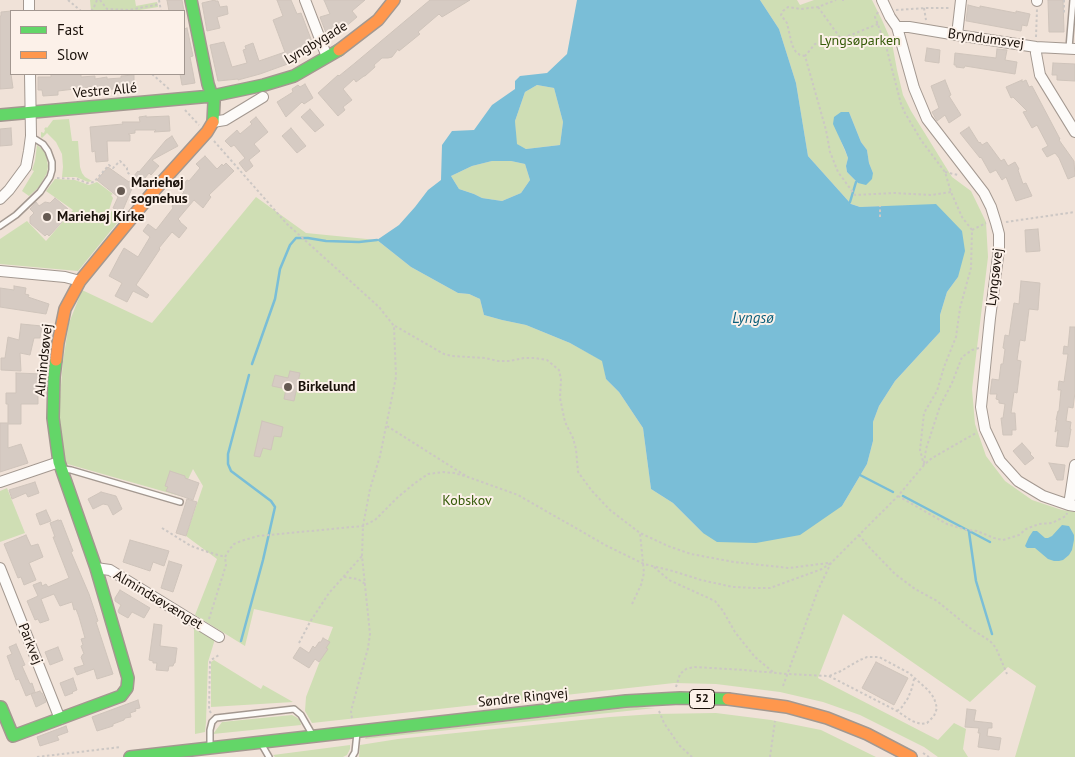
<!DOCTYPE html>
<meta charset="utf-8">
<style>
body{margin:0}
#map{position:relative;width:1075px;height:757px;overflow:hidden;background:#f0e2d8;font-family:"PT Sans",sans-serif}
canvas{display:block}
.legend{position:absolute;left:10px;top:10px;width:175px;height:65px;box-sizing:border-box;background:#fcf1e9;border:1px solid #a29790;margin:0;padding:6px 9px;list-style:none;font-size:15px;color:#1a110a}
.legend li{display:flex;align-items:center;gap:10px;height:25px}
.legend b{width:25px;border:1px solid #a29790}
</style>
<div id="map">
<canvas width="1075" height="757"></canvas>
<ul class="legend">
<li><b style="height:6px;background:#63d668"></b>Fast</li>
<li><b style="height:6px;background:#ff974d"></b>Slow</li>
</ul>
</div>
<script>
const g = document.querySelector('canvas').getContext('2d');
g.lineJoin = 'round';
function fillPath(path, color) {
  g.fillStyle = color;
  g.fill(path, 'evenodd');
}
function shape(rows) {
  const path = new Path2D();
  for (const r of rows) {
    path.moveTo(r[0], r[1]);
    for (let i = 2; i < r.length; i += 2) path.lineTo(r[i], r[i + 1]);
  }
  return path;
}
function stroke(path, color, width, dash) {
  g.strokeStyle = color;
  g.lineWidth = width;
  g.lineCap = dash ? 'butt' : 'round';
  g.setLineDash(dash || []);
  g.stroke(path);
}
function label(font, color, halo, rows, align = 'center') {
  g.font = font + ' "PT Sans",sans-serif';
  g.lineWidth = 4;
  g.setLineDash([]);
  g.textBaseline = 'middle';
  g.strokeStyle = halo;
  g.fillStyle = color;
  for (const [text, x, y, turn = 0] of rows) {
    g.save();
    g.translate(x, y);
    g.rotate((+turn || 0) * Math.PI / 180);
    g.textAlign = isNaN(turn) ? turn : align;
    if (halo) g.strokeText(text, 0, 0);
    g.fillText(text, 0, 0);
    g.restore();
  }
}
fillPath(shape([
 [90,0,135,0,136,6,157,2,158,7,134,11,91,11],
 [760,0,797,0,800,5,814,0,872,0,882,20,892,43,897,70,903,95,911,111,952,177,971,191,986,222,988,257,972,389,975,424,986,456,1005,481,1032,500,1062,510,1075,512,1075,757,1015,757,1036,686,1008,667,970,702,843,614,818,678,938,740,954,723,966,729,963,749,968,757,938,757,924,747,860,715,823,702,780,692,716,684,674,683,312,723,305,711,306,697,333,627,254,609,245,646,195,615,217,559,186,536,203,486,193,469,180,496,64,463,59,410,63,361,69,323,82,290,152,323,256,197,306,233,377,240,411,267,458,293,469,294,480,299,484,315,502,320,526,325,570,343,603,361,606,379,619,392,643,428,651,489,673,503,703,533,842,506,867,464,873,441,873,422,879,406,895,381,940,332,940,315,947,292,958,277,936,205,860,207,851,204,808,156,796,83,779,29],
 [849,112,861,142,867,150,869,163,873,173,858,183,847,172,846,166,848,158,838,134],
 [537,85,554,88,563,122,560,145,526,149,516,144,515,121,525,92],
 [69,119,72,141,78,141,80,167,82,173,85,177,92,181,88,182,76,177,62,177,63,167,62,154,56,142,47,133,42,138,41,137,41,132,44,133,45,130,44,129,46,127,47,128,53,120],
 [37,145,42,149,46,154,48,166,47,173,39,187,29,196,22,191,34,171,32,170,35,161],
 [492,161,511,161,525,164,530,180,521,193,502,201,482,198,474,194,459,189,451,176,472,166],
 [55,179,75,180,89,185,97,182,113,194,111,195,113,198,109,210,122,217,78,271,0,264,0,239,27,221,46,241,73,210,46,191],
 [7,488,25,533,0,542,0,491],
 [194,626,215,639,208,662,206,722,205,732,195,734],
 [214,660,261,689,263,685,293,702,211,707,211,662],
 [637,707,655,708,365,739,366,737],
 [716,713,771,720,821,730,876,757,359,757,360,745,398,739,610,717,654,714],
 [292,715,296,717,300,720,301,725,213,734,222,722],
 [350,745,350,749,347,755,343,757,275,757,273,755]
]), '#cfdeb4');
fillPath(shape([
 [577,0,760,0,779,29,796,83,808,156,851,204,860,207,936,204,962,231,965,251,958,277,947,292,940,315,940,332,895,381,879,406,873,422,873,441,867,464,842,506,800,535,756,543,717,542,703,533,673,503,651,489,643,428,619,392,606,379,602,361,570,343,526,325,502,320,484,315,480,299,469,294,458,293,411,267,377,240,399,225,415,207,428,190,441,180,442,145,452,131,474,130,492,105,515,89,515,81,520,76,547,73,567,54],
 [537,85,554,88,563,122,560,145,526,149,517,144,515,121,525,92],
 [492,161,511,161,525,164,530,180,521,193,502,201,482,198,474,194,459,189,451,176,472,166],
 [841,112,849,112,861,142,867,150,869,163,873,173,872,179,866,185,858,183,847,172,846,166,848,158,845,150,833,124,834,117],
 [1062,525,1069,526,1074,535,1074,540,1072,550,1069,555,1063,560,1059,561,1054,561,1048,559,1035,548,1027,548,1025,546,1029,537,1033,531,1037,531,1045,538,1048,538,1052,536]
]), '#7abed7');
stroke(shape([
 [850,202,856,182],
 [252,364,275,299,280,269,290,245,296,238,308,238,326,241,359,242,377,240],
 [860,475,893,492],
 [903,496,990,542],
 [969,532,976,581,992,634],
 [241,641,263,560,275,507,271,501,231,471,228,464,228,454,249,375]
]), '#7abed7', 2.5);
const building = shape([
 [167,0,182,0,184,11,169,11,167,0],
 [215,0,215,1,218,1,220,7,227,6,228,14,217,17,220,28,207,31,202,3,215,0],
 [277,0,291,0,297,14,301,13,314,47,312,52,296,60,296,61,260,74,238,80,238,79,218,81,210,45,224,42,232,67,247,63,243,50,246,49,245,46,253,43,259,61,285,52,273,20,283,16,277,0],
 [324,0,365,0,352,11,357,17,329,41,320,17,330,14,324,0],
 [430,0,470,0,442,17,439,14,418,32,420,34,399,51,398,49,392,57,388,58,382,58,374,65,375,67,365,76,364,76,356,82,354,79,343,89,352,100,343,107,345,110,338,116,318,93,338,75,339,76,355,63,430,0],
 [1048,0,1063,0,1064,32,1049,32,1048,0],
 [968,5,980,8,980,6,1016,13,1016,11,1030,14,1027,26,1022,25,1021,31,967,21,966,21,968,5],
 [11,11,11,74,13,88,0,89,0,16,1,16,1,12,11,11],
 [187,28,193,56,190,57,195,83,182,85,180,74,184,74,184,29,187,28],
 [927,48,940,50,939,63,925,61,927,48],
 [997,49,1007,50,1005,60,1017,62,1015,74,965,66,964,68,956,67,956,65,954,65,955,53,996,58,997,49],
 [1053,63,1075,64,1075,81,1057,80,1057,75,1052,75,1053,63],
 [51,74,81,74,81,77,95,76,95,79,107,77,107,79,121,78,121,76,134,75,134,88,122,89,122,88,95,91,95,90,92,90,91,87,58,91,58,95,43,96,42,90,38,90,38,77,51,77,51,74],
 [945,80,951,95,949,96,961,115,949,123,945,115,937,121,932,112,939,108,931,86,945,80],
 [1022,80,1022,82,1026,80,1029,87,1032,86,1060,139,1059,140,1074,161,1075,176,1068,179,1059,158,1055,153,1047,157,1042,149,1048,146,1037,125,1032,128,1023,112,1027,111,1013,97,1011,98,1006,87,1022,80],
 [305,84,313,98,304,104,302,102,286,117,277,102,293,92,292,89,298,85,300,87,305,84],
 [310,109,324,125,315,132,301,117,310,109],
 [146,116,146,117,169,116,170,131,154,132,156,130,135,130,135,133,128,134,130,135,130,141,107,141,108,161,96,162,95,151,92,152,90,127,123,124,122,122,140,122,139,117,146,116],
 [256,117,268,132,254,144,260,151,249,160,253,166,246,172,239,163,245,158,234,145,231,147,225,141,237,130,240,134,252,124,250,122,256,117],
 [969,127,979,143,980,142,982,145,987,142,1001,161,1004,159,1008,166,1015,162,1019,169,1018,170,1023,184,1026,183,1032,196,1016,201,1006,177,1002,180,996,170,990,173,981,157,980,158,960,133,969,127],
 [11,128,12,145,0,146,0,129,11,128],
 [291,128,306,146,297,153,282,136,291,128],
 [172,136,178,146,152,160,159,166,151,175,149,173,141,183,136,179,122,212,113,208,118,197,97,180,108,167,129,182,138,171,139,172,166,140,172,136],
 [205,156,217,169,222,164,223,166,226,163,234,171,209,195,211,197,203,208,194,200,178,219,180,221,180,222,187,228,179,238,172,232,159,248,160,249,136,285,149,295,147,298,133,291,127,302,115,296,122,283,109,276,120,255,124,248,138,257,150,237,143,231,148,224,156,230,173,208,172,206,184,192,180,189,187,180,189,181,200,168,196,164,205,156],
 [55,198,68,209,64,213,63,221,49,236,47,234,45,236,30,223,30,217,34,213,30,209,36,202,39,206,45,202,50,203,55,198],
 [1038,229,1040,251,1026,252,1025,230,1038,229],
 [1021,281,1040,283,1038,310,1029,309,1025,341,1020,340,1017,360,1021,361,1017,393,1014,392,1011,413,1015,413,1016,430,1012,430,1012,435,1003,435,1001,418,1003,418,1005,404,999,403,999,400,996,399,997,394,990,394,992,379,999,380,1001,364,1003,364,1005,349,1003,348,1005,335,1009,336,1014,303,1019,304,1021,281],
 [14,286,26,288,25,294,29,295,28,297,49,304,46,314,0,307,0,288,14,290,14,286],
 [21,324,42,326,40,338,34,338,30,355,20,353,21,371,1,370,1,358,5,358,8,337,19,340,21,324],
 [1070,327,1075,327,1075,392,1073,408,1068,407,1066,421,1071,422,1070,429,1071,429,1068,447,1056,446,1058,430,1055,432,1057,420,1056,420,1058,411,1059,411,1061,390,1058,390,1059,381,1064,382,1068,354,1063,354,1064,346,1068,347,1070,327],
 [290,371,300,373,294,401,284,399,286,389,272,386,275,375,288,378,290,371],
 [16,373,43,374,42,395,38,395,38,404,21,404,21,424,8,424,8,448,21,444,28,463,0,472,0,423,8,423,8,404,6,404,6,393,16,393,16,373],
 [262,421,283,427,281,437,274,436,271,450,263,448,260,457,254,456,262,421],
 [1022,443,1031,453,1030,454,1034,458,1025,465,1013,451,1022,443],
 [1049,463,1065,465,1063,480,1057,480,1049,463],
 [170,471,185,476,185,478,199,483,193,500,166,491,168,487,165,486,170,471],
 [35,482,39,493,28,497,26,493,12,499,9,490,35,482],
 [101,492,116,496,122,509,113,515,108,505,103,504,93,509,88,499,101,492],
 [187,499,197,502,186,536,176,533,187,499],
 [46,510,51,521,40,525,36,514,46,510],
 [58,520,58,521,61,520,73,551,71,552,89,594,98,621,96,622,113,674,97,679,94,669,77,675,74,668,84,665,81,657,82,656,82,655,84,654,81,646,83,645,81,639,85,638,79,617,76,609,74,610,72,602,60,606,54,594,41,599,49,620,40,623,38,619,35,620,27,601,38,596,33,585,41,582,42,586,46,584,48,587,69,578,53,537,55,537,50,523,58,520],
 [26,535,31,546,38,544,43,557,29,563,36,580,24,585,21,577,18,578,4,544,26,535],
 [130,540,169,551,164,566,153,562,150,571,123,562,130,540],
 [169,561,182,565,173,592,161,588,169,561],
 [120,590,150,608,144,618,132,612,128,618,119,613,118,611,121,605,115,601,115,598,120,590],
 [154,624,162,625,160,646,177,648,175,663,174,663,173,666,169,666,168,671,156,670,157,663,153,663,153,661,149,660,154,624],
 [323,638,330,642,326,648,328,649,319,662,315,659,309,668,293,658,300,647,309,653,313,646,315,648,319,642,321,642,323,638],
 [16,644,25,665,22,666,30,684,32,683,35,692,26,696,19,679,16,680,7,656,12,654,9,647,16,644],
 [58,647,63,660,50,665,45,652,58,647],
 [876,662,908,678,894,705,862,688,876,662],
 [73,678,77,690,72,692,73,693,65,696,60,683,73,678],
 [40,691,41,693,42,693,46,702,36,707,31,694,40,691],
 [138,700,140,708,135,709,136,711,130,713,131,717,125,718,124,720,113,724,113,726,97,731,92,717,138,700],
 [967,709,976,710,974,721,992,723,992,728,988,728,987,736,1001,738,999,750,978,747,980,733,978,733,979,728,965,727,967,709],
 [66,726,68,732,57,736,59,740,40,746,37,737,66,726]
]);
fillPath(building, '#d6cbc3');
stroke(building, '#cfc4bb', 1);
const lane = shape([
 [1069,48,1073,0],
 [0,226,16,215,40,192,50,177,52,170,52,162,48,151,43,144,32,137],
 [64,469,71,470,180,502],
 [210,745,210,730,212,722,216,718,294,709,301,715,312,734],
 [262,745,269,757],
 [352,757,355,752,357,733]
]);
const street = shape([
 [29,0,29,11],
 [305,0,327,57],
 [882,0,890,17,897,27,914,88,927,119,984,193,991,207,996,223,999,234,999,249,990,318,981,407,985,429,1000,461,1018,481,1043,496,1069,505,1075,506],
 [1037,0,1037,1],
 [897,27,909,27,957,35,1036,47,1075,49],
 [957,35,961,0],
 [1036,47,1036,53,1040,75,1075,132],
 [213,122,225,120,263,97],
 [0,199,9,190,26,167,29,151,31,136,30,74],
 [0,271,65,277,80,281],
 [0,482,59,462],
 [1069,505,1075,465],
 [0,568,60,719],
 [96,568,110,570,219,637]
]);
const fast = shape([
 [191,0,208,84,214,102,213,122],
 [0,115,212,96,264,85,294,76,339,50],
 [1,707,13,736,121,696,127,688,128,678,96,568,59,462,53,418,54,377,56,360],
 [130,757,626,701,680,698,728,699]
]);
const slow = shape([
 [339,50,378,20,394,0],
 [56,360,58,343,65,309,80,281,152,193,207,132,213,122],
 [728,699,787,707,827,718,867,734,911,757]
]);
stroke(lane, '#a39890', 8);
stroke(street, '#a39890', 12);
stroke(fast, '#a39890', 14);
stroke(slow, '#a39890', 14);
stroke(shape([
 [68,0,81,11],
 [100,0,107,9,129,10,160,4],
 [159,0,161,11],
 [842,0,844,0],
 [1064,0,1064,13],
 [818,7,841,39],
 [924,8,926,20],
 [896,10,926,8,951,8],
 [91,11,94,7,97,0],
 [878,12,875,17,886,46,901,104,905,113,921,140,945,172,951,192,962,217,972,230,971,268,960,308,956,337,944,367,937,391,924,413,920,450,924,465],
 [878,24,841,39,815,44,805,56,826,130,830,152,838,172,855,195,894,193,931,195,951,192],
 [1036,37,1037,9],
 [805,56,800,55,796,52,792,45,787,23,781,15,783,11,788,7,801,9,818,7,836,0],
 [152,74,169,89],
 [185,110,199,125],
 [214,141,287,224,379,307,394,326,396,377,380,456,370,489,363,526,362,556,370,634,368,648,351,711,352,719],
 [945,172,958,175],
 [57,178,77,179,87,183,94,182,109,165,113,168,120,161,127,168,127,172,142,185],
 [880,217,880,206],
 [1006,222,1075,212],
 [972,230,986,223],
 [395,326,444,354,452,356,485,358,498,361,510,361,524,358,535,358,547,360,559,370,561,379,560,398,565,422,573,438,576,449,578,472,592,491,610,510,640,533,668,546,691,554,734,562,789,568,828,563],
 [387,426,466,476],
 [924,463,926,449,940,406,952,383,962,357,972,350,979,348],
 [898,496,947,524,967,530,977,531,994,538,1003,540,1019,535,1026,529,1039,524,1052,523,1066,516,1067,513],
 [162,528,191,546,208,552,225,557,229,550,234,544,241,541,258,536,363,526,375,520,398,497,415,483,428,474,443,472,454,473,468,477,518,495,607,546,644,564,673,571,701,580,733,587,755,588,770,588,822,569,831,563],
 [859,535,868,546,895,574,915,589,937,601,970,628,990,641,996,648,1007,674],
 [654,567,669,580,715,601,723,611,735,632,742,641,755,657,773,672],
 [344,577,358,579,365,584],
 [632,604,641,585,644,573,640,533],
 [209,619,226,565,225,557],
 [299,643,310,622,329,593,362,556],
 [783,686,818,590,831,563,898,496,924,465,932,458,976,433],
 [676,687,680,674,686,669,694,667,744,670,787,674,829,676,897,711,912,721,921,724,927,723,934,716,937,708,934,698,928,690,909,673,879,657,867,657,860,660,841,671,829,676],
 [659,711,664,723,679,745,692,757],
 [897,711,902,707,908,698,912,688,914,679],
 [211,713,209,710,210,662,211,660,219,655],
 [923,753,929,757],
 [37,757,121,747],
 [770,757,775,721]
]), '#ccc7c4', 2, [2.5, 2.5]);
stroke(lane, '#fdfbf9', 5);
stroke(street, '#fdfbf9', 10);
stroke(fast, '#63d668', 11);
stroke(slow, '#ff974d', 11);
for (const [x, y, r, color] of [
 [121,191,5,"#655a52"],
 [47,217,5,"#655a52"],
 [288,387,5,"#655a52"]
]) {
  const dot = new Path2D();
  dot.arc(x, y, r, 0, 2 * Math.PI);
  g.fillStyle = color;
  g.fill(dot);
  stroke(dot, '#fcf1e9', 2);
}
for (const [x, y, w] of [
 [702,699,25]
]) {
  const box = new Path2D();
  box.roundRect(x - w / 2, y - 9.5, w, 19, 4);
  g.fillStyle = '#fcf1e9';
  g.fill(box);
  stroke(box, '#1a110a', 1);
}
label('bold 12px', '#1a110a', null, [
 ["52",702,699]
]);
label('14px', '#1a110a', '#fcf1e9', [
 ["Bryndumsvej",986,39,8],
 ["Lyngbygade",316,43,-31],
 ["Vestre Allé",105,91,-5],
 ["Lyngsøvej",995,277,-83],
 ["Almindsøvej",44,360,-84],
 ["Almindsøvænget",158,600,31],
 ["Parkvej",30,644,68],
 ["Søndre Ringvej",523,698,-6]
]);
label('14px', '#355a08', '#fcf1e9', [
 ["Lyngsøparken",860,41],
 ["Kobskov",467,501]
]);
label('bold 14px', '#1a110a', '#fcf1e9', [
 ["Mariehøj",131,183],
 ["sognehus",131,199],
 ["Mariehøj Kirke",57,217],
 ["Birkelund",298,387]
], 'left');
label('italic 15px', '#0c5f7b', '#fcf1e9', [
 ["Lyngsø",753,319]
]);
</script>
